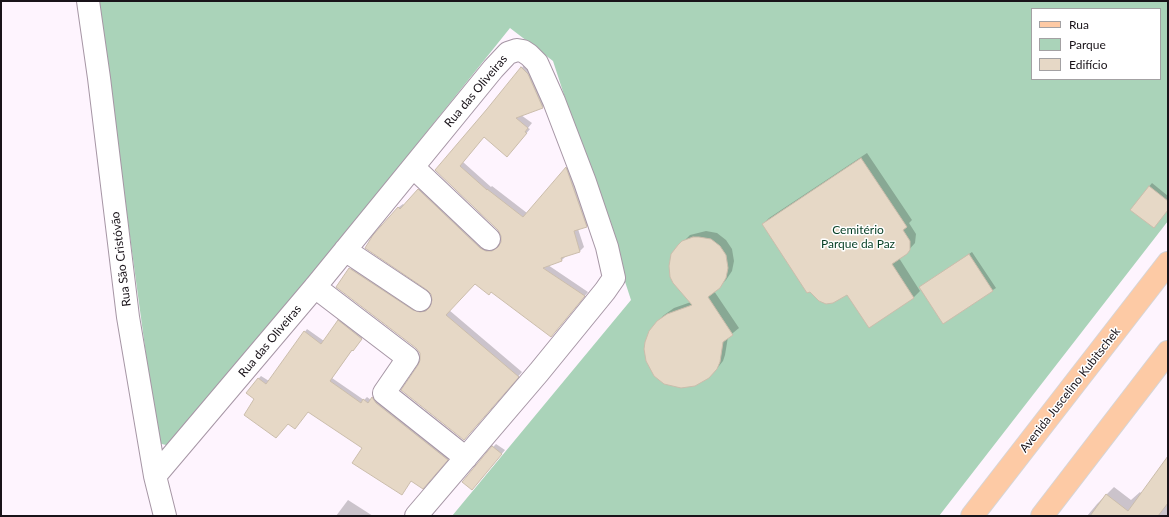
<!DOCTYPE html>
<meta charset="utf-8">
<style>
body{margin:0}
#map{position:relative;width:1169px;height:517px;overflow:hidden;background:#fef4fe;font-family:Lato,sans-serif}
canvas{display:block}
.frame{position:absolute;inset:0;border:2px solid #191319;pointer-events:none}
.legend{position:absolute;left:1031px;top:8px;width:130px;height:72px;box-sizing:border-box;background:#fff;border:1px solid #a3a1a3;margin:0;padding:5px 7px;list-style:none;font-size:12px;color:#191319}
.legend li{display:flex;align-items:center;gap:8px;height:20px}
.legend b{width:20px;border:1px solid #a3a1a3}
</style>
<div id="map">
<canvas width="1169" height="517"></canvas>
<div class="frame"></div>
<ul class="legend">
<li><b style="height:5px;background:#fdcaa5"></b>Rua</li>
<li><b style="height:11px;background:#aad3b9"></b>Parque</li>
<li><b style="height:11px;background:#e6d8c6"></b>Edifício</li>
</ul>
</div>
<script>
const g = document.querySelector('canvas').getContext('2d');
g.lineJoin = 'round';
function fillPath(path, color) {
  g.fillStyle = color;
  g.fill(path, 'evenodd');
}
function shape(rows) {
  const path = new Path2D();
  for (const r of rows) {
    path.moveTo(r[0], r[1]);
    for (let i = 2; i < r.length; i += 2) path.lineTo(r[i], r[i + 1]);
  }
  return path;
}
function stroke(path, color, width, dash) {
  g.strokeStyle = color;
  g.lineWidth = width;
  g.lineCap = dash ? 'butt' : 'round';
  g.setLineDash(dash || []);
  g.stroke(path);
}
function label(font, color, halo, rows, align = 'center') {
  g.font = font + ' Lato,sans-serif';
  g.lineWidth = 3;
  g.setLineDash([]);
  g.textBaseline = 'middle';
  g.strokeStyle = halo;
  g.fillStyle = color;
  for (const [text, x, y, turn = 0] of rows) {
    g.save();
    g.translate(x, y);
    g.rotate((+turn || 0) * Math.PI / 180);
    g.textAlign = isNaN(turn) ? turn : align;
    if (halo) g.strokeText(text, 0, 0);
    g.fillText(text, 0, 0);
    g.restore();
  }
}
fillPath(shape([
 [98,1,1168,1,1168,221,939,516,452,516,631,300,553,61,510,28,174,447,158,443],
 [1032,9,1160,9,1160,79,1032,79]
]), '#aad3b9');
fillPath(shape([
 [525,64,546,103,543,107,521,115,532,123,528,128,530,129,511,152,484,136,463,162,491,187,492,186,527,213,570,165,590,222,586,226,578,229,584,247,580,251,565,255,565,257,562,260,548,265,588,292,555,332,491,291,475,283,449,310,522,372,468,435,421,360,421,353,417,348,337,287,354,265,424,309,431,307,433,300,432,294,374,236,399,207,403,204,405,206,422,186,490,248,497,248,500,245,502,242,502,236,498,229,436,170],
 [867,153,912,220,909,223,916,234,915,243,906,253,899,258,920,291,914,297,869,327,847,294,763,224,769,218],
 [1152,183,1168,196,1168,209,1131,209],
 [706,231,717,233,726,240,732,249,734,261,732,271,726,280,714,291,739,328,728,337,725,355,723,361,715,371,658,321,664,315,674,308,691,302,679,246,690,235],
 [972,252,996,288,943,322,920,287],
 [342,318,364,336,356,347,353,350,353,349,332,378,364,400,367,397,371,400,376,395,450,456,426,484,411,480,402,494,363,448,308,411,288,423,256,399,258,379,261,376,269,381,307,329,324,341],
 [496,444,505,450,475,486,493,447],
 [1168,459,1168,516,1087,516,1097,504,1114,487,1131,500,1140,492,1142,494],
 [348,500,373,516,336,516]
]), '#0003');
const building = shape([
 [521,67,528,74,543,108,516,118,528,128,525,132,527,133,507,157,484,137,460,166,487,190,487,189,523,217,566,167,587,227,574,231,580,252,561,258,562,261,543,268,585,296,551,337,491,292,489,295,475,284,446,315,519,377,464,440,401,390,418,365,420,360,420,353,416,348,336,287,349,268,413,310,420,312,426,311,430,307,432,300,431,294,427,290,365,248,373,235,398,207,400,209,418,189,480,248,486,251,492,251,498,247,501,242,501,236,498,230,435,170,487,109,521,67],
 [861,158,907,227,903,230,910,241,910,250,907,254,892,264,914,298,869,328,847,295,833,303,826,304,819,301,810,292,807,293,762,224,861,158],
 [1149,186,1168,201,1168,210,1154,228,1130,210,1149,186],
 [693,237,699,237,711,239,720,246,726,255,728,268,726,278,720,288,708,297,733,335,723,342,720,362,717,369,709,378,695,386,681,388,664,384,654,376,646,361,644,349,645,342,649,331,657,321,667,314,692,305,673,283,670,277,669,266,671,254,678,245,682,241,693,237],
 [969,254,993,291,943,324,919,287,969,254],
 [338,320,362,339,353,351,352,350,330,381,361,403,363,399,368,403,372,397,376,403,448,460,423,489,411,481,402,495,352,463,362,448,308,412,295,429,288,424,276,438,244,415,254,399,246,393,258,378,266,384,304,331,321,344,338,320],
 [492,446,502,454,472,490,462,482,492,446],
 [1168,456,1168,503,1158,516,1090,516,1106,494,1128,511,1168,456]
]);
fillPath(building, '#e6d8c6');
stroke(building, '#cbbdac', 1);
const minor = shape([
 [88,1,99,78,128,317,155,476,165,516],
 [413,167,489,239],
 [345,250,420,300],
 [315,287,408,358,384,393,466,458],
 [155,476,315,287,493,69,508,53,517,50,523,51,529,55,537,63,554,101,585,182,607,247,614,278,605,291,539,372,416,516]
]);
const major = shape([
 [972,516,1168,263],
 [1042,516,1168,352]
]);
stroke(minor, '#a696a5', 24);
stroke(major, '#d6d5d6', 24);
stroke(minor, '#fff', 22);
stroke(major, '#fdcaa5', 22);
label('12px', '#191319', '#fff', [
 ["Rua das Oliveiras",476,91,-50],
 ["Rua São Cristóvão",121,259,-97],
 ["Rua das Oliveiras",270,341,-50],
 ["Avenida Juscelino Kubitschek",1070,390,-52]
]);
label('12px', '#053e24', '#fff', [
 ["Cemitério",858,230],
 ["Parque da Paz",858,244]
]);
</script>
